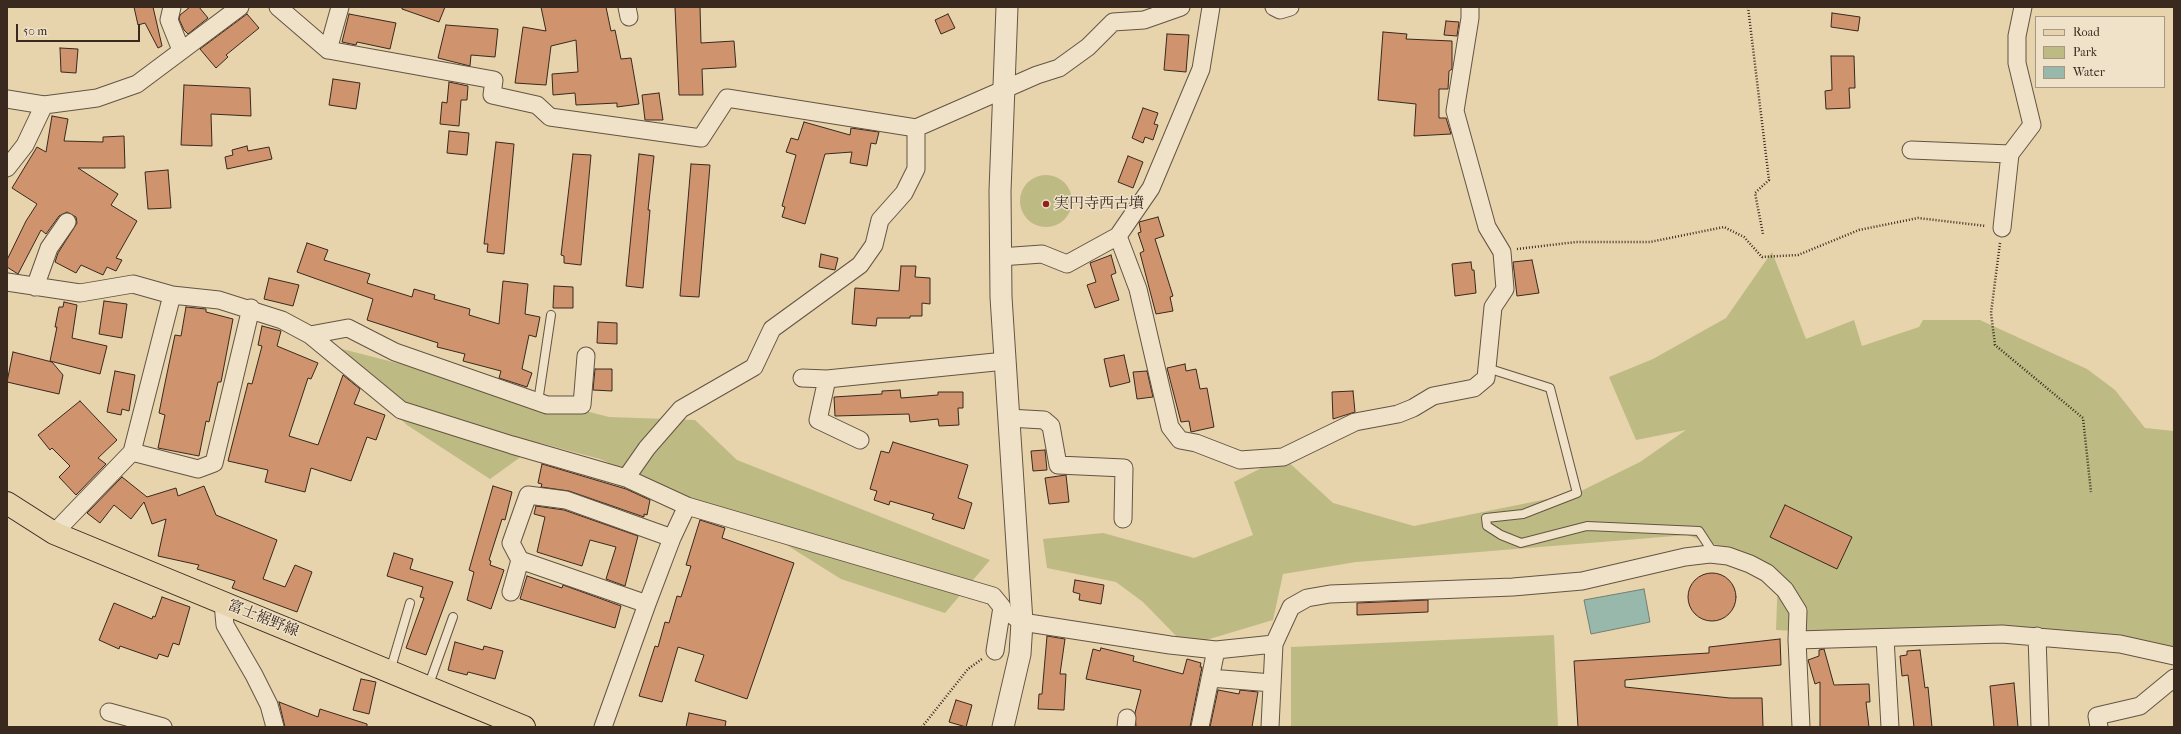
<!DOCTYPE html>
<meta charset="utf-8">
<style>
body{margin:0}
#map{position:relative;width:2181px;height:734px;overflow:hidden;background:#e7d3ac;font-family:"IM FELL French Canon",serif}
canvas{display:block}
.frame{position:absolute;inset:0;border:8px solid #39291e;pointer-events:none}
.legend{position:absolute;left:2035px;top:16px;width:130px;height:72px;box-sizing:border-box;background:#efe2c9;border:1px solid #a69885;margin:0;padding:5px 7px;list-style:none;font-size:12px;color:#39291e}
.legend li{display:flex;align-items:center;gap:8px;height:20px}
.legend b{width:20px;border:1px solid #a69885}
.scale{position:absolute;left:16px;top:24px;width:124px;height:18px;box-sizing:border-box;border:2px solid #39291e;border-top:0;padding-left:5px;font-size:12px;line-height:14px;white-space:nowrap;color:#39291e;-webkit-text-stroke:3px #efe2c9;paint-order:stroke}
</style>
<div id="map">
<canvas width="2181" height="734"></canvas>
<div class="frame"></div>
<ul class="legend">
<li><b style="height:5px;background:#e7d3ac"></b>Road</li>
<li><b style="height:11px;background:#bdba84"></b>Park</li>
<li><b style="height:11px;background:#97b8aa"></b>Water</li>
</ul>
<div class="scale">50 m</div>
</div>
<script>
const g = document.querySelector('canvas').getContext('2d');
g.lineJoin = 'round';
function fillPath(path, color) {
  g.fillStyle = color;
  g.fill(path, 'evenodd');
}
function shape(rows) {
  const path = new Path2D();
  for (const r of rows) {
    if (r.length === 3) {
      path.moveTo(r[0] + r[2], r[1]);
      path.arc(r[0], r[1], r[2], 0, 2 * Math.PI);
      continue;
    }
    path.moveTo(r[0], r[1]);
    for (let i = 2; i < r.length; i += 2) path.lineTo(r[i], r[i + 1]);
  }
  return path;
}
function stroke(path, color, width, dash) {
  g.strokeStyle = color;
  g.lineWidth = width;
  g.lineCap = dash ? 'butt' : 'round';
  g.setLineDash(dash || []);
  g.stroke(path);
}
function label(font, color, halo, rows, align = 'center') {
  g.font = font + ' "IM FELL French Canon","Noto Serif JP",serif';
  g.lineWidth = 3;
  g.setLineDash([]);
  g.textBaseline = 'middle';
  g.strokeStyle = halo;
  g.fillStyle = color;
  for (const [text, x, y, turn = 0] of rows) {
    g.save();
    g.translate(x, y);
    g.rotate((+turn || 0) * Math.PI / 180);
    g.textAlign = isNaN(turn) ? turn : align;
    if (halo) g.strokeText(text, 0, 0);
    g.fillText(text, 0, 0);
    g.restore();
  }
}
fillPath(shape([
 [1046,201,26],
 [1772,252,1806,339,1854,320,1862,346,1919,327,1923,320,1980,320,2087,369,2115,390,2145,428,2174,431,2174,652,1776,630,1778,573,1755,558,1687,535,1356,562,1283,574,1273,620,1186,646,1143,602,1116,582,1047,568,1043,539,1103,533,1194,558,1253,535,1234,482,1283,457,1333,503,1414,526,1577,493,1640,462,1686,430,1636,440,1609,377,1653,359,1726,318],
 [325,348,342,349,609,417,695,420,737,460,990,560,945,613,841,579,758,527,600,459,540,443,490,479,407,425],
 [1554,635,1558,727,1291,727,1291,647]
]), '#bdba84');
const water = shape([
 [1644,589,1650,622,1591,634,1584,600,1644,589]
]);
fillPath(water, '#97b8aa');
stroke(water, '#717f72', 1);
const building = shape([
 [134,7,153,7,162,46,158,48,145,23,138,25,134,7],
 [190,7,199,7,208,18,188,34,184,30,179,19,180,15,190,7],
 [402,7,445,7,439,22,402,9,402,7],
 [541,7,606,7,611,31,615,30,621,59,631,58,639,104,617,107,617,103,576,105,575,93,553,95,552,74,578,72,576,40,551,46,546,85,515,83,523,27,546,31,541,7],
 [675,7,700,7,701,43,734,41,736,67,702,69,703,95,679,95,675,7],
 [1832,13,1860,17,1858,31,1831,27,1832,13],
 [247,14,259,28,226,55,228,57,216,68,200,49,247,14],
 [349,14,396,23,390,49,357,42,356,45,342,42,349,14],
 [948,14,955,28,941,34,935,20,948,14],
 [1446,21,1459,22,1457,36,1444,35,1446,21],
 [446,25,498,29,495,57,471,55,470,66,438,58,446,25],
 [1383,32,1407,34,1406,39,1452,41,1452,69,1449,71,1448,89,1439,89,1439,118,1446,118,1451,134,1414,136,1416,104,1378,100,1383,32],
 [1167,34,1189,35,1186,72,1164,70,1167,34],
 [60,48,78,49,76,73,61,72,60,48],
 [1831,56,1854,56,1855,88,1849,88,1850,108,1826,109,1825,91,1832,90,1831,56],
 [333,79,360,83,356,109,329,105,333,79],
 [449,82,468,86,467,100,461,100,459,126,440,124,442,102,447,103,449,82],
 [184,85,250,88,251,116,211,114,212,146,181,145,184,85],
 [659,93,663,120,645,120,642,95,659,93],
 [1143,108,1158,113,1154,124,1158,125,1153,140,1145,137,1143,143,1132,138,1143,108],
 [52,116,68,119,64,141,103,142,103,137,124,136,125,168,78,168,118,194,111,205,137,221,116,258,122,260,116,271,107,267,103,275,81,265,76,273,55,262,58,253,77,223,76,217,67,212,59,216,46,234,41,230,18,274,7,267,7,260,26,221,37,204,12,188,37,147,46,152,52,116],
 [804,122,850,135,851,128,879,132,876,144,871,143,867,166,850,163,852,152,825,154,805,224,782,217,785,207,782,206,796,155,786,152,791,138,798,140,804,122],
 [449,131,469,133,467,155,447,153,449,131],
 [496,142,514,144,504,254,487,252,488,244,484,244,496,142],
 [247,146,248,151,269,147,272,159,227,169,225,157,233,155,232,150,247,146],
 [573,154,591,155,581,265,564,263,564,256,561,255,573,154],
 [639,154,654,156,648,210,650,210,643,288,626,286,639,154],
 [1128,156,1143,162,1133,188,1118,182,1128,156],
 [691,164,710,165,699,297,680,296,691,164],
 [168,170,171,208,148,209,145,172,168,170],
 [1158,217,1164,236,1155,239,1173,296,1170,297,1173,311,1156,314,1140,253,1144,251,1138,233,1141,232,1139,222,1158,217],
 [307,243,328,250,324,260,370,274,367,283,412,297,414,289,435,295,434,299,470,309,469,315,499,324,503,281,528,284,525,314,540,317,536,337,529,335,522,369,532,373,527,387,499,378,501,371,463,361,465,354,437,347,438,343,367,320,373,299,297,272,307,243],
 [821,254,838,258,835,270,819,267,821,254],
 [1111,255,1116,273,1111,275,1119,300,1095,308,1087,285,1096,282,1090,263,1111,255],
 [1532,260,1539,293,1517,296,1513,262,1532,260],
 [1471,262,1472,270,1474,270,1476,293,1455,296,1452,264,1471,262],
 [901,266,916,266,915,277,930,278,930,304,922,303,922,316,910,316,910,318,877,318,876,326,852,324,855,288,899,291,901,266],
 [269,278,299,285,293,306,264,299,269,278],
 [554,286,573,287,573,308,553,308,554,286],
 [104,301,127,304,122,338,99,334,104,301],
 [64,302,77,305,72,338,107,346,100,374,50,361,57,327,55,327,59,307,63,307,64,302],
 [186,307,206,309,206,312,233,319,221,382,218,382,209,422,206,421,199,456,158,448,165,415,159,413,164,388,175,335,181,336,186,307],
 [598,322,617,323,617,344,597,343,598,322],
 [262,326,281,331,277,346,318,363,311,379,308,378,289,436,318,445,343,375,360,389,354,404,385,415,376,440,367,437,351,481,311,468,305,492,265,482,268,470,228,461,248,383,252,384,262,346,258,345,262,326],
 [13,352,52,362,63,375,59,394,7,382,13,352],
 [1124,355,1130,382,1110,387,1104,359,1124,355],
 [1185,364,1186,371,1196,369,1200,389,1207,388,1214,427,1191,432,1189,421,1181,422,1167,368,1185,364],
 [595,369,612,369,612,391,593,390,595,369],
 [115,371,135,375,129,411,122,409,121,415,107,412,115,371],
 [1147,371,1153,397,1137,399,1133,372,1147,371],
 [900,390,901,398,938,395,938,392,963,392,963,408,958,408,959,425,939,426,938,419,910,422,909,414,835,416,834,397,882,394,882,391,900,390],
 [1353,391,1355,412,1333,419,1332,392,1353,391],
 [80,401,117,440,98,458,106,464,76,495,59,477,70,466,52,448,50,450,38,435,80,401],
 [893,442,968,465,958,498,972,503,964,529,932,519,934,514,890,501,889,505,874,500,877,491,870,489,881,451,889,453,893,442],
 [1045,450,1047,470,1033,471,1031,451,1045,450],
 [542,464,626,489,650,500,647,515,644,514,644,517,569,491,541,487,542,484,538,483,542,464],
 [1066,475,1069,502,1049,504,1045,478,1066,475],
 [122,477,147,497,176,488,178,496,204,486,216,515,277,540,263,579,285,587,295,565,312,572,297,612,232,588,235,581,197,569,199,565,158,556,166,519,152,524,144,502,131,519,114,505,100,523,87,513,122,477],
 [493,486,512,492,505,520,502,519,489,560,491,561,490,565,504,570,491,609,467,600,474,572,469,570,493,486],
 [1785,505,1852,537,1837,569,1770,537,1785,505],
 [536,506,564,510,638,536,625,586,606,579,616,547,590,540,582,566,537,552,545,517,534,514,536,506],
 [700,520,725,528,722,538,794,563,747,699,695,681,704,655,678,647,662,702,639,696,655,646,658,647,665,622,669,623,677,596,681,597,691,566,686,565,700,520],
 [394,553,413,559,410,569,453,582,426,655,406,648,424,598,420,597,423,587,387,576,394,553],
 [1712,597,24],
 [527,576,562,588,563,585,621,606,615,628,520,599,527,576],
 [1075,580,1104,585,1101,604,1079,600,1080,594,1073,592,1075,580],
 [162,597,190,607,179,645,173,643,168,657,159,654,157,659,120,646,119,649,99,640,114,603,152,619,153,616,155,617,162,597],
 [1428,600,1428,612,1357,615,1357,603,1428,600],
 [1047,636,1065,639,1060,674,1066,674,1064,710,1038,709,1039,694,1042,694,1047,636],
 [1780,639,1781,665,1625,680,1625,687,1730,698,1762,698,1763,727,1578,727,1574,661,1709,653,1709,647,1780,639],
 [455,642,483,650,484,646,503,651,495,679,468,672,467,675,448,670,455,642],
 [1101,648,1134,656,1133,661,1183,674,1187,659,1201,663,1200,667,1202,667,1190,727,1136,727,1135,713,1141,690,1086,679,1093,649,1100,651,1101,648],
 [1824,649,1834,685,1869,684,1870,702,1866,702,1869,727,1820,727,1820,682,1815,684,1808,660,1819,656,1819,650,1824,649],
 [1920,650,1925,688,1928,687,1932,727,1914,727,1908,675,1902,676,1900,656,1907,655,1907,651,1920,650],
 [361,679,376,682,369,714,353,710,361,679],
 [2014,683,2018,727,1994,727,1990,686,2014,683],
 [1218,690,1239,694,1240,690,1258,692,1252,727,1210,727,1218,690],
 [956,700,972,705,966,727,949,722,956,700],
 [279,702,318,717,320,709,367,724,367,727,285,727,279,702],
 [689,713,726,721,725,727,686,727,689,713]
]);
fillPath(building, '#cf936e');
stroke(building, '#39291e', 1);
const service = shape([
 [1487,368,1550,388,1577,493,1523,514,1486,518,1487,526,1501,535,1521,543,1587,526,1699,531,1714,554],
 [538,402,551,315],
 [390,671,410,603],
 [428,687,453,617]
]);
const minor = shape([
 [172,7,169,20,181,50],
 [278,7,328,50,494,80,492,95,537,105,550,117,701,138,727,98,916,128,1037,75,1059,68,1088,47,1113,22,1144,20,1181,7],
 [627,7,629,17],
 [1274,7,1280,10,1290,7],
 [328,50,340,7],
 [7,99,44,105,97,98,137,84,240,7],
 [1911,150,2010,154],
 [7,168,25,145,44,105],
 [2002,228,2010,154,2032,125,2017,63,2017,36,2023,7],
 [1118,236,1138,289,1170,427,1180,440,1196,443,1240,460,1283,457,1355,422,1398,414,1413,408,1433,396,1474,388,1486,378,1493,307,1505,289,1502,252,1487,227,1455,111,1470,18,1470,7],
 [1000,257,1042,254,1067,264,1118,236,1151,188,1201,69,1211,7],
 [7,282,80,293,133,284,172,295,219,300,282,320,310,335,401,410,512,445,626,478,687,506,993,596,1002,607,995,651],
 [35,287,49,248,67,222],
 [310,335,348,328,395,352,547,405,582,405,586,356],
 [802,378,827,379],
 [1008,418,1044,420,1051,426,1058,465,1124,468,1123,519],
 [860,440,818,420,827,379,1005,361],
 [132,452,198,469,214,463,251,308],
 [626,478,647,448,681,409,754,367,772,329,860,265,874,245,880,220,904,193,916,169,916,128],
 [54,533,132,452,172,295],
 [511,592,520,560],
 [223,603,225,625,254,675,269,705,275,727],
 [647,604,520,560,511,543,528,495,566,500,672,538],
 [1012,615,1022,622,1170,645,1216,650,1274,644],
 [2037,636,2040,727],
 [1885,638,1890,727],
 [1797,640,2002,634,2120,644,2174,656],
 [1210,678,1272,683],
 [109,712,163,727],
 [603,727,647,604,672,538,687,506],
 [1126,727,1127,718],
 [1200,727,1216,650],
 [1270,727,1274,644,1291,607,1307,598,1330,594,1513,587,1582,581,1685,557,1710,554,1728,556,1750,564,1767,573,1785,590,1798,611,1797,640,1801,727],
 [2099,727,2097,716,2140,706,2174,678]
]);
const tertiary = shape([
 [1003,727,1020,654,1022,622,1001,297,1000,191,1007,7]
]);
const primary = shape([
 [7,503,54,533,524,727]
]);
stroke(service, '#645442', 10);
stroke(minor, '#645442', 19);
stroke(tertiary, '#645442', 23);
stroke(primary, '#39291e', 24);
stroke(shape([
 [1748,7,1769,180,1755,193,1763,234],
 [2000,243,1991,313,1995,345,2083,418,2091,492],
 [1517,249,1576,242,1650,242,1724,227,1744,237,1762,257,1798,255,1859,230,1918,218,1986,226],
 [922,727,968,669,982,659]
]), '#39291e', 2.5, [1, 2]);
stroke(service, '#efe2c9', 8);
stroke(minor, '#efe2c9', 17);
stroke(tertiary, '#efe2c9', 21);
stroke(primary, '#e7d3ac', 22);
for (const [x, y, r, color] of [
 [1046,204,4,"#8f2418"]
]) {
  const dot = new Path2D();
  dot.arc(x, y, r, 0, 2 * Math.PI);
  g.fillStyle = color;
  g.fill(dot);
  stroke(dot, '#efe2c9', 1.5);
}
label('15px', '#39291e', '#efe2c9', [
 ["実円寺西古墳",1054,204]
], 'left');
label('15px', '#39291e', '#efe2c9', [
 ["富士裾野線",263,619,22]
]);
</script>
